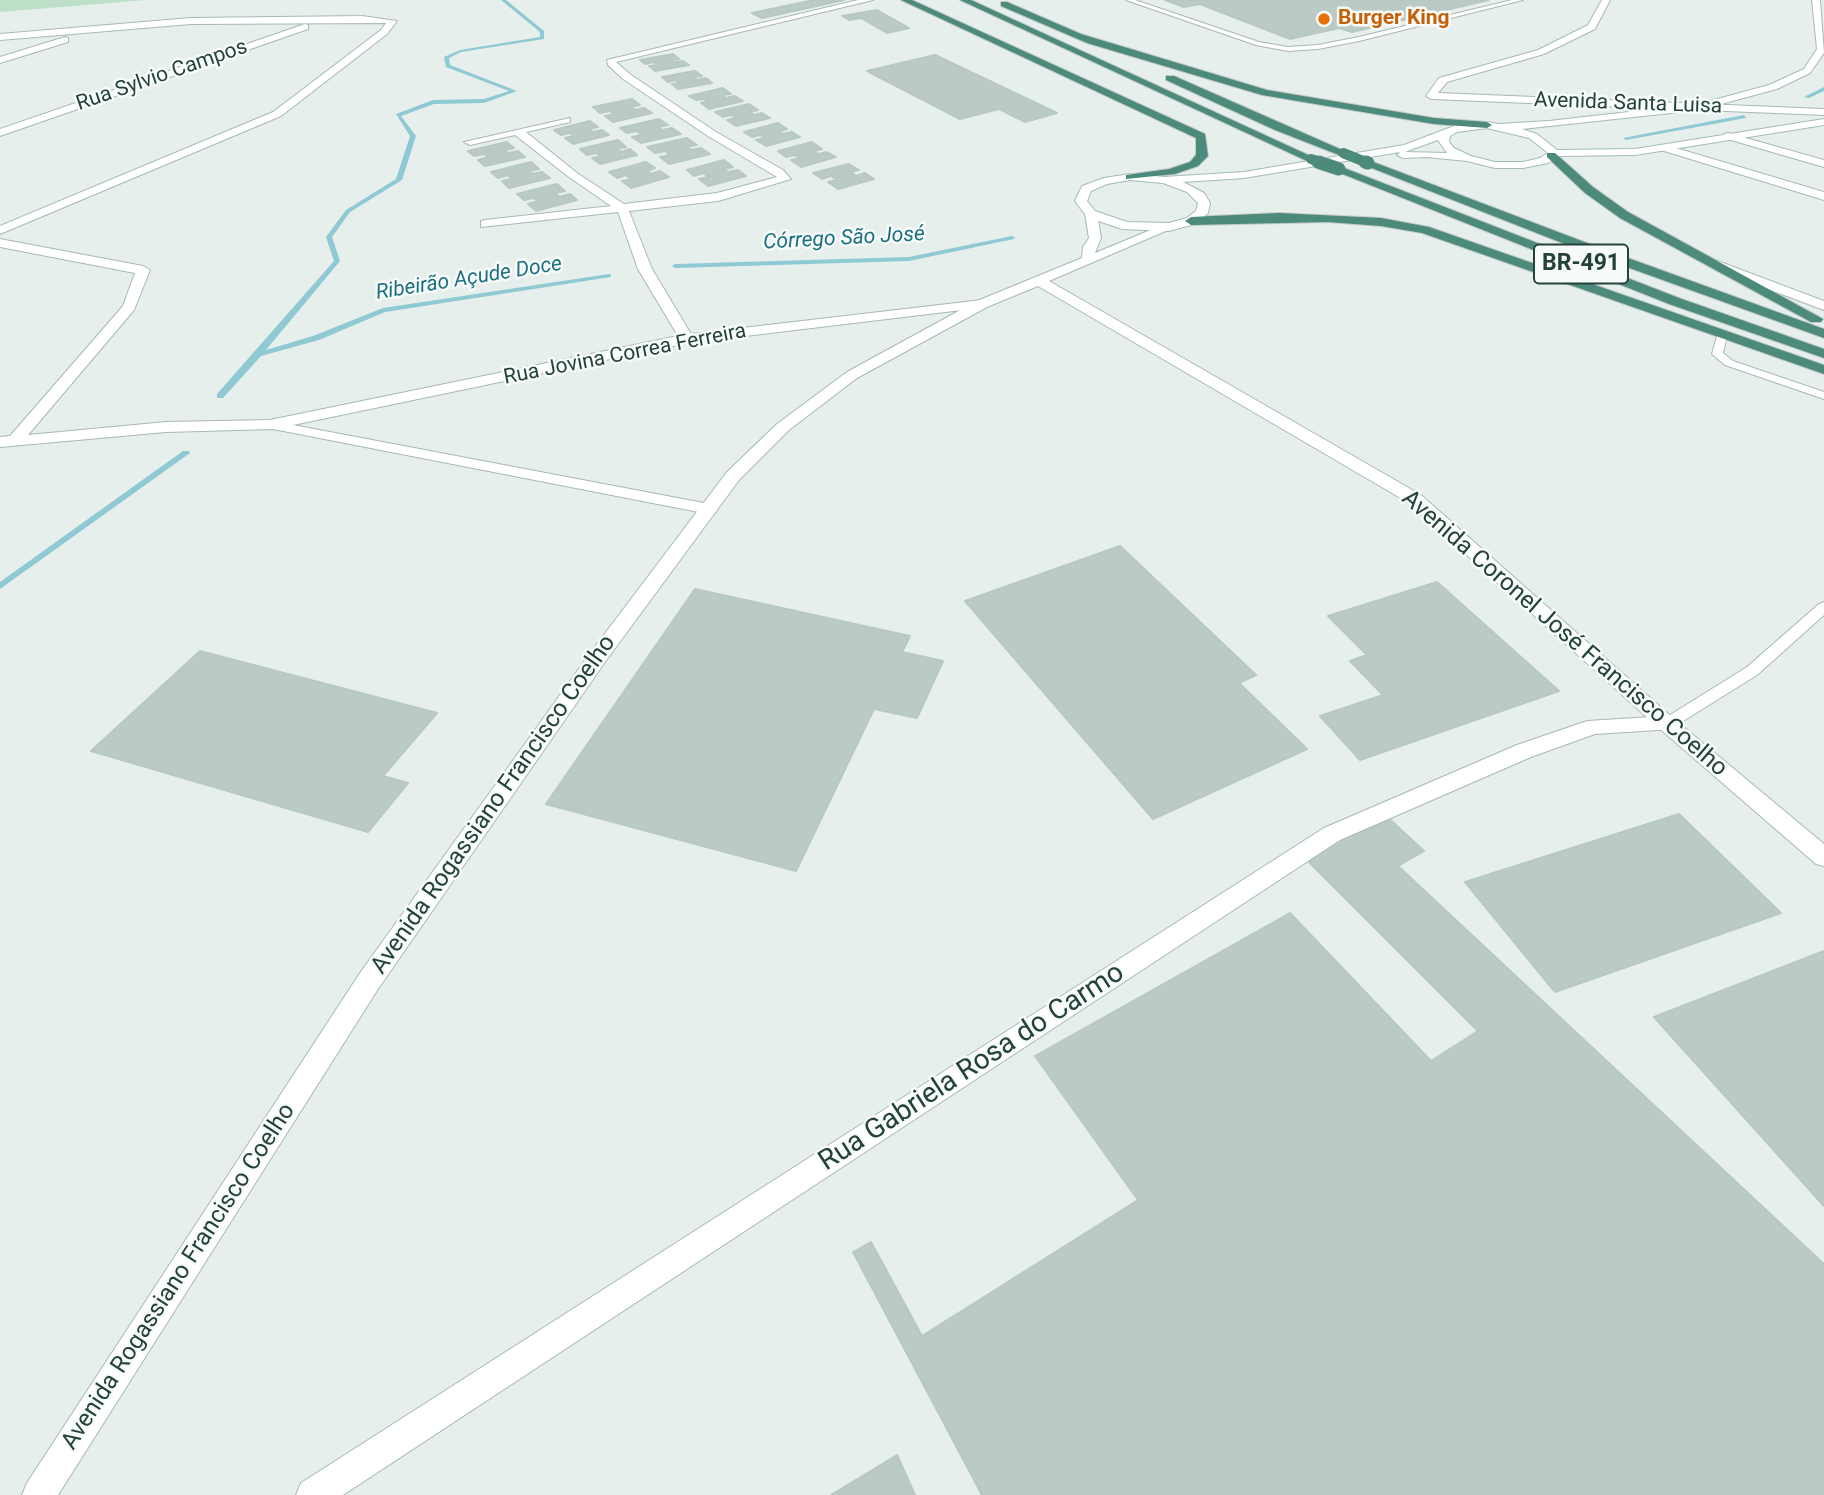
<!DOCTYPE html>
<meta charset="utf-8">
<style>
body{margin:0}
canvas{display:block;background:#e6efeb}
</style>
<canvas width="1824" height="1495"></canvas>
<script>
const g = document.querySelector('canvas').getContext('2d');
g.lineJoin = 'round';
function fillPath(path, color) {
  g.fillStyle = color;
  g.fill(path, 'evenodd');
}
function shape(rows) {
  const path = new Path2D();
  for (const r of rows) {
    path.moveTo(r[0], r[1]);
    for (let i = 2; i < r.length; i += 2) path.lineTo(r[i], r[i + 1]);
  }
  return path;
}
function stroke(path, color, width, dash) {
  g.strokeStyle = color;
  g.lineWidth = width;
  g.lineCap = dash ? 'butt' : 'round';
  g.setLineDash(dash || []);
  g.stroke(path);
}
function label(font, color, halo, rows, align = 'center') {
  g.font = font + ' Roboto,sans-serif';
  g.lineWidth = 5;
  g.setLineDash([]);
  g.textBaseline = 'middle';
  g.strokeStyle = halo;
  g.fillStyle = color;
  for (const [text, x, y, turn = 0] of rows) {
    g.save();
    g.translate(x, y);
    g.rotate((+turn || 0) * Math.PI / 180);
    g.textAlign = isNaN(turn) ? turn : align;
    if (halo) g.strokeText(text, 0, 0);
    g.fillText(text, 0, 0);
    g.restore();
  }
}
fillPath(shape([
 [0,0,146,0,0,12]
]), '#bfe0c8');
fillPath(shape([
 [501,0,506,0,544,31,544,39,461,52,449,58,450,65,517,91,484,103,434,104,401,116,416,136,402,180,350,212,332,237,340,261,266,350,313,336,383,308,609,274,611,275,611,277,385,312,319,340,261,356,223,398,217,398,217,394,334,261,326,237,346,210,396,179,410,136,396,114,433,100,484,99,509,91,446,67,444,57,460,50,540,37,540,32,501,0],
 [1824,87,1824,91,1809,98,1804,97,1824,87],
 [1744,115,1746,118,1626,140,1623,138,1744,115],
 [1012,236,1015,238,1014,239,909,261,675,268,672,266,675,264,909,257,1012,236],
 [183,451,189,451,190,453,0,589,0,582,183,451]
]), '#8ec9d4');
const building = shape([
 [814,0,844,0,762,18,752,13,814,0],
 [1165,0,1489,0,1352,32,1339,28,1290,39,1200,4,1184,7,1165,0],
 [877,10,909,28,887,33,861,18,849,20,842,16,877,10],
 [673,54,679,59,671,60,674,62,683,61,689,65,655,71,649,66,657,65,654,62,645,64,640,60,673,54],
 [935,55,1057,113,1025,122,999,109,960,119,867,71,935,55],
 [695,71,702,76,694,77,697,80,706,78,712,83,678,89,672,84,679,83,676,80,668,82,662,77,695,71],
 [723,88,731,94,723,95,726,98,735,96,743,101,709,109,701,103,709,101,704,99,696,100,689,96,723,88],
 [632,99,640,105,631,107,635,110,644,108,652,113,613,122,605,116,614,114,610,111,600,113,593,107,632,99],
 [749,104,758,110,750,112,754,115,762,113,770,118,736,126,727,120,736,118,731,115,723,117,715,112,749,104],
 [659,119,668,125,658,127,663,130,672,128,681,134,641,143,632,137,642,135,637,131,627,133,620,128,659,119],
 [590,121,598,127,589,129,593,132,602,130,609,135,573,144,565,138,574,136,570,133,561,135,554,130,590,121],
 [778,123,787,129,779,131,783,134,792,132,800,137,766,146,756,140,765,138,760,135,752,137,744,132,778,123],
 [687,138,697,145,687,147,691,150,701,148,710,154,669,164,660,157,670,155,665,151,655,153,647,147,687,138],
 [618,140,626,147,617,149,620,152,630,149,637,155,600,164,592,158,601,156,596,153,587,155,580,149,618,140],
 [507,142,514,148,505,150,508,153,518,151,525,157,485,166,478,160,488,157,484,154,474,156,468,151,507,142],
 [812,142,822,149,814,151,818,154,827,152,836,157,801,167,791,160,799,158,795,155,786,157,778,151,812,142],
 [724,160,733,167,724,169,728,172,738,170,746,176,708,186,699,179,708,177,704,173,694,176,687,170,724,160],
 [531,162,539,169,529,171,532,174,542,172,550,178,509,188,502,181,512,179,508,175,498,178,491,172,531,162],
 [646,162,655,168,647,171,651,174,660,171,669,177,631,188,622,181,631,179,626,175,617,178,609,172,646,162],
 [849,164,859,170,851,172,856,176,865,173,874,179,838,189,828,182,837,180,831,176,822,179,813,173,849,164],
 [557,184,565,191,555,193,559,197,570,194,577,200,536,211,528,204,538,201,534,198,524,200,517,194,557,184],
 [1120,546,1256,675,1239,683,1307,749,1153,819,965,601,1120,546],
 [1437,582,1559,691,1360,760,1320,716,1383,695,1350,661,1367,655,1328,616,1437,582],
 [695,589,910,636,902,652,943,661,917,718,874,709,796,871,546,804,695,589],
 [200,651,437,713,383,776,408,783,368,832,91,751,200,651],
 [1679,814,1781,913,1555,992,1465,882,1679,814],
 [1385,815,1424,851,1398,866,1824,1264,1824,1495,982,1495,853,1252,871,1242,922,1336,1138,1200,1035,1056,1290,913,1431,1061,1478,1031,1305,858,1385,815],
 [1824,951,1824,1206,1654,1017,1824,951],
 [897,1455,915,1495,831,1495,897,1455]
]);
fillPath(building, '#bbcac4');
stroke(building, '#b8c9c2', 2);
const service = shape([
 [1126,0,1135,0,1259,42,1288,47,1318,45,1359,37,1512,0,1523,0,1359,41,1318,49,1288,51,1256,45,1126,0],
 [1722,333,1727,336,1723,353,1733,361,1824,392,1824,399,1725,365,1712,354,1717,336,1722,333],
 [1824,602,1824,615,1757,675,1672,728,1662,728,1659,724,1662,720,1747,667,1819,604,1824,602]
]);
const minor = shape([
 [858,0,873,0,616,62,631,75,716,132,783,170,791,179,718,201,629,211,652,269,691,334,982,300,989,304,987,307,687,343,293,425,709,504,718,509,715,513,709,514,273,429,166,432,0,447,0,437,10,436,123,306,135,273,0,247,0,239,143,266,150,270,134,310,28,435,166,422,270,420,678,336,638,269,618,212,481,227,481,221,485,220,611,206,569,177,515,135,470,145,464,142,570,118,570,122,526,132,577,173,624,204,717,193,777,177,708,136,623,79,608,65,607,60,858,0],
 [1602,0,1610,0,1595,29,1544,54,1447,82,1438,93,1824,109,1824,115,1431,99,1426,96,1439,78,1538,50,1588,25,1602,0],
 [362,16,397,21,387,34,281,116,0,234,0,226,273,112,381,30,386,23,191,24,0,40,0,34,191,18,362,16],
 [305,24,308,25,308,29,0,136,0,129,305,24],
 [65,37,68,38,68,42,0,63,0,57,65,37],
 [1728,133,1824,160,1824,167,1724,138,1724,134,1728,133],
 [1661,146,1669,146,1824,192,1824,200,1661,150,1661,146],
 [1715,260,1824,301,1824,310,1710,267,1710,261,1715,260],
 [1667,716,1674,719,1677,724,1674,729,1595,734,1531,757,1340,840,343,1495,296,1495,301,1483,1324,828,1517,745,1587,721,1667,716]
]);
const tertiary = shape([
 [1091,210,1097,214,1101,238,1095,253,1165,224,1169,223,1175,227,1049,281,1421,495,1674,719,1824,844,1824,866,1816,864,1660,729,1409,503,1038,286,987,307,857,378,789,430,739,480,605,662,378,989,58,1495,22,1495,27,1483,360,973,591,652,727,472,777,424,847,372,977,301,1082,258,1083,247,1089,238,1085,214,1091,210]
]);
const secondary = shape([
 [1812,0,1820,0,1824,53,1810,73,1777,89,1699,110,1522,129,1537,134,1557,150,1635,149,1824,119,1824,125,1635,155,1557,156,1548,163,1523,168,1495,168,1467,161,1427,157,1403,158,1397,155,1400,152,1244,178,1183,182,1204,193,1210,203,1208,213,1195,224,1169,231,1122,229,1087,217,1075,201,1082,186,1104,178,1130,174,1164,177,1244,172,1404,145,1454,126,1487,122,1499,124,1549,121,1699,104,1769,85,1804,69,1817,49,1812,0],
 [1487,128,1529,138,1548,153,1540,158,1523,162,1495,162,1471,156,1454,148,1449,142,1450,136,1457,132,1487,128],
 [1438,140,1447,153,1405,152,1410,150,1438,140],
 [1130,180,1163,183,1187,192,1198,203,1196,211,1187,218,1169,223,1127,222,1095,211,1087,201,1091,191,1107,184,1130,180]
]);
const trunk = shape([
 [901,0,912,0,1205,134,1208,156,1198,166,1175,174,1126,179,1126,175,1169,169,1190,162,1196,155,1196,138,901,0],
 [960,0,971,0,1317,159,1307,161,960,0],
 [1001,2,1007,2,1081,34,1267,90,1434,118,1487,122,1492,125,1487,128,1434,124,1262,95,1087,43,1001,6,1001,2],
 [1166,76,1174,76,1349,153,1339,155,1275,130,1166,80,1166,76],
 [1547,153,1555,153,1593,187,1628,212,1823,319,1821,322,1811,322,1620,218,1585,193,1547,157,1547,153],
 [1368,160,1595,246,1824,329,1824,338,1585,252,1364,165,1362,163,1368,160],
 [1339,166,1679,298,1824,349,1824,358,1669,304,1335,171,1333,169,1339,166],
 [1279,213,1381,218,1429,227,1824,365,1824,374,1422,233,1381,226,1328,222,1191,225,1185,221,1191,217,1279,213]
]);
stroke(service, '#a8b8b2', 2);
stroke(minor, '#a8b8b2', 2);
stroke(tertiary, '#a8b8b2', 2);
stroke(secondary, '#a4bbb3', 2);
stroke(trunk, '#c2cac8', 2);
fillPath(service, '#fff');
fillPath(minor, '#fff');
fillPath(tertiary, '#fff');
fillPath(secondary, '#fff');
fillPath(trunk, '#4c8a7c');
const trunkBridgeFar1 = shape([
 [1343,153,1368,163],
 [1311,159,1323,163]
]);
const trunkBridge = shape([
 [1318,162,1339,169],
 [1365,162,1368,163]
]);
stroke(trunkBridgeFar1, '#c2cac8', 10, []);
stroke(trunkBridge, '#c2cac8', 14, []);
stroke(trunkBridgeFar1, '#4c8a7c', 10);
stroke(trunkBridge, '#4c8a7c', 13);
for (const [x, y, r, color] of [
 [1324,19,7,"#e8710a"]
]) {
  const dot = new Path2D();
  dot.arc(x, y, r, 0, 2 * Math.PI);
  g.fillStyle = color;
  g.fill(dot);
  stroke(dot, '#f7fbf9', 2.5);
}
label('bold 21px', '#c56008', '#f7fbf9', [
 ["Burger King",1338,19]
], 'left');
label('21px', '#24423a', '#f7fbf9', [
 ["Rua Sylvio Campos",162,76,-19],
 ["Avenida Santa Luisa",1628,104,2],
 ["Rua Jovina Correa Ferreira",625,355,-11]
]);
label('italic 21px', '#1c6f80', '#f7fbf9', [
 ["Córrego São José",844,239,-3],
 ["Ribeirão Açude Doce",469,279,-9]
]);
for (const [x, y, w] of [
 [1581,264,94]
]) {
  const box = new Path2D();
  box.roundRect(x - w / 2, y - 19.5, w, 39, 5);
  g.fillStyle = '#f7fbf9';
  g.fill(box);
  stroke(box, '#24423a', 2);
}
label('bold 23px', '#24423a', null, [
 ["BR-491",1581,264]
]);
label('24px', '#24423a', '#f7fbf9', [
 ["Avenida Coronel José Francisco Coelho",1564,634,41],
 ["Avenida Rogassiano Francisco Coelho",494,805,-55],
 ["Avenida Rogassiano Francisco Coelho",179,1277,-57]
]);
label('28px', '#24423a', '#f7fbf9', [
 ["Rua Gabriela Rosa do Carmo",972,1068,-33]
]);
</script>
